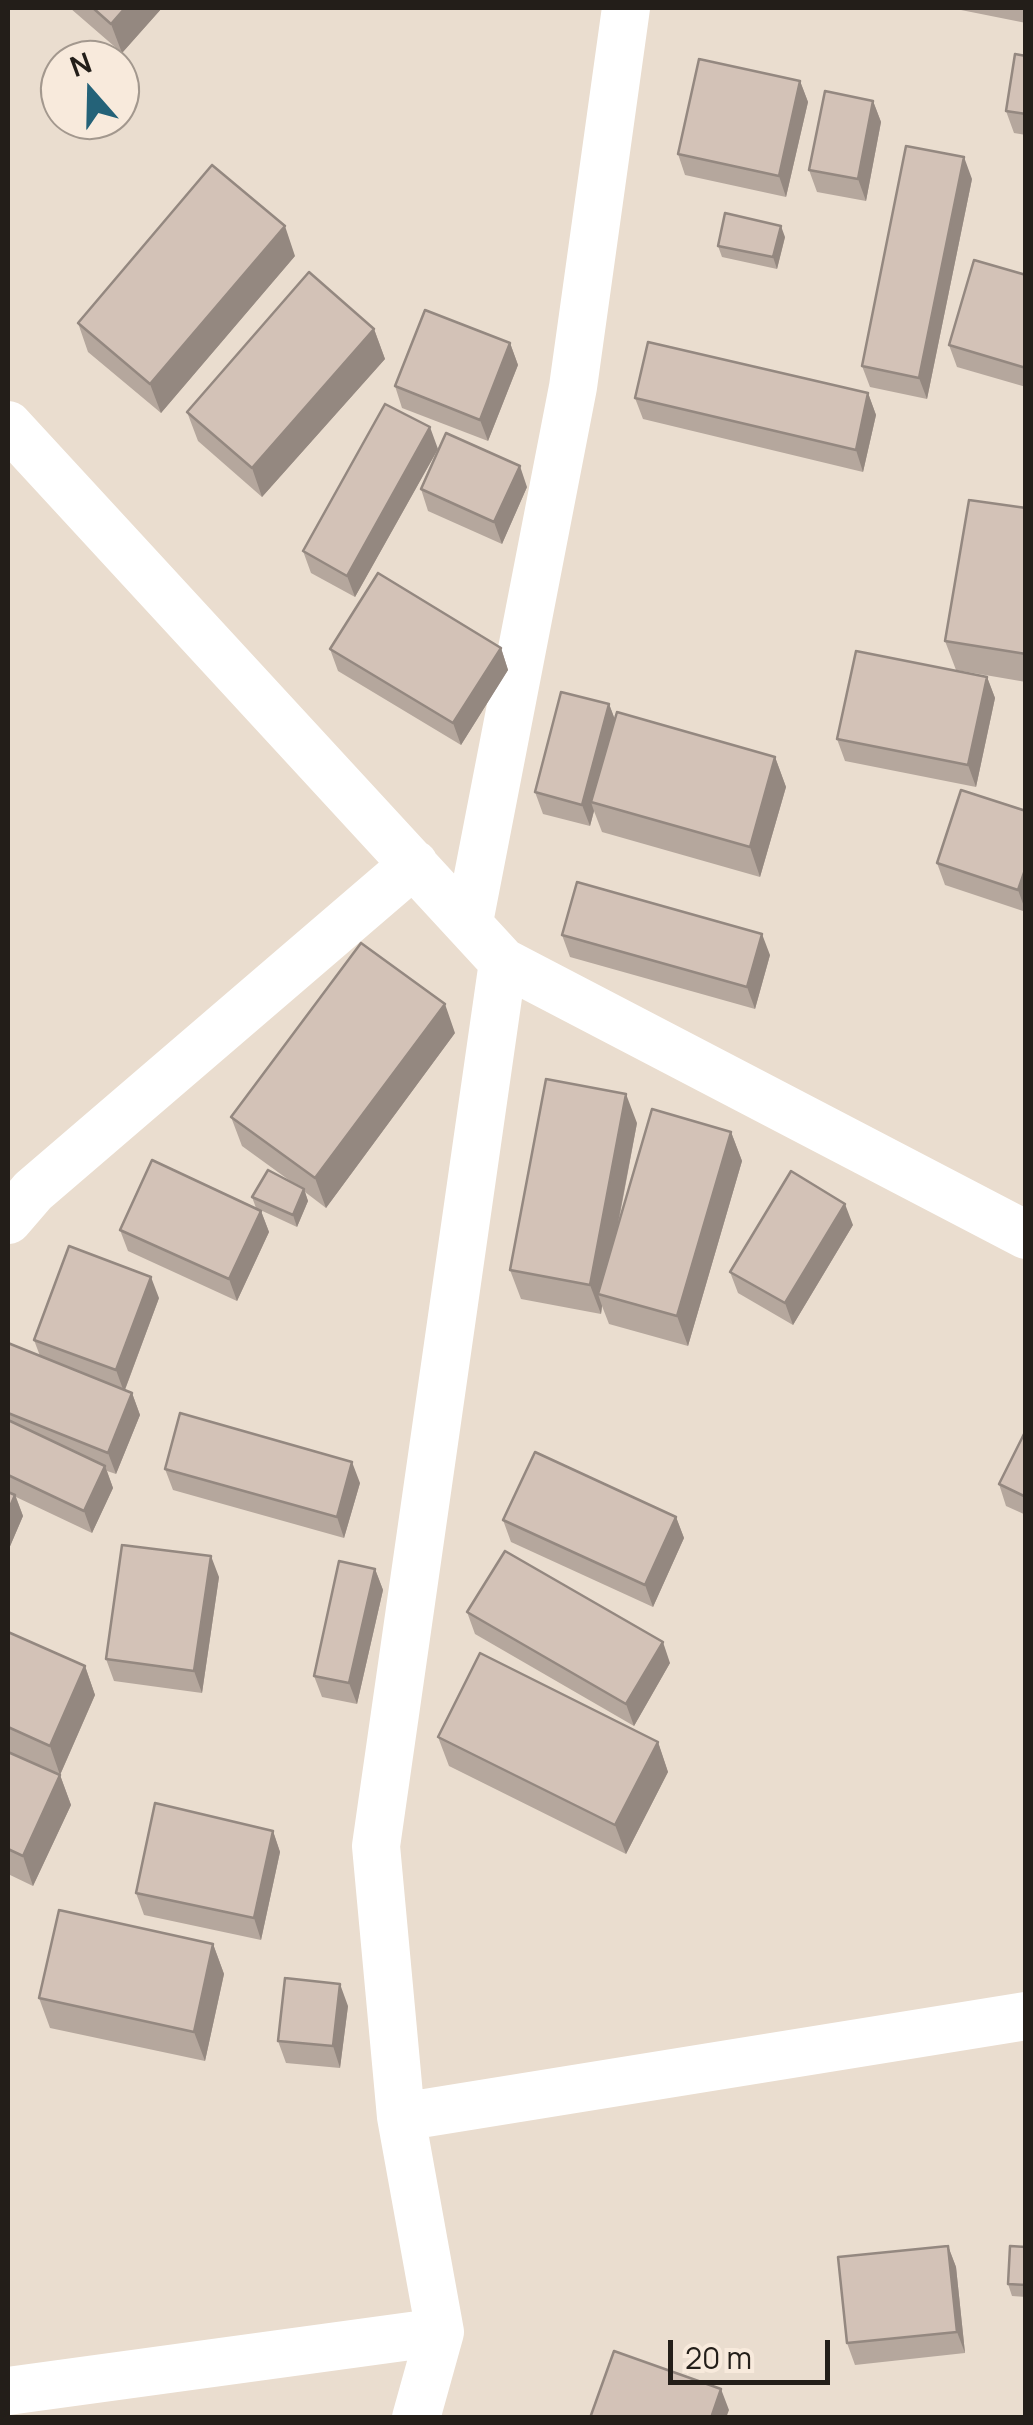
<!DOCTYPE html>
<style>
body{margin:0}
#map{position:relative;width:1033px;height:2425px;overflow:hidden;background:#eaddcf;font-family:Manrope,sans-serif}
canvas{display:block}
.frame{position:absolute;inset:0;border:10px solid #231e19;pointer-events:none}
.north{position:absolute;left:40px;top:40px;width:100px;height:100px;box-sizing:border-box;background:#f8eadc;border:2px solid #a3988e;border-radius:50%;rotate:340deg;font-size:28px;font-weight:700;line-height:40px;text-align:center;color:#231e19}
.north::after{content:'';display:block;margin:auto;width:35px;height:45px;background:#246278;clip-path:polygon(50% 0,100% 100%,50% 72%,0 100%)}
.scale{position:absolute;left:668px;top:2340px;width:162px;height:45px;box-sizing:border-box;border:5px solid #231e19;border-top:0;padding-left:12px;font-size:30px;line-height:35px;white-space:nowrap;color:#231e19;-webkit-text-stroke:8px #f8eadc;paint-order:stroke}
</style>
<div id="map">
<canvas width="1033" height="2425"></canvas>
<div class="frame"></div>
<div class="north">N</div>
<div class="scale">20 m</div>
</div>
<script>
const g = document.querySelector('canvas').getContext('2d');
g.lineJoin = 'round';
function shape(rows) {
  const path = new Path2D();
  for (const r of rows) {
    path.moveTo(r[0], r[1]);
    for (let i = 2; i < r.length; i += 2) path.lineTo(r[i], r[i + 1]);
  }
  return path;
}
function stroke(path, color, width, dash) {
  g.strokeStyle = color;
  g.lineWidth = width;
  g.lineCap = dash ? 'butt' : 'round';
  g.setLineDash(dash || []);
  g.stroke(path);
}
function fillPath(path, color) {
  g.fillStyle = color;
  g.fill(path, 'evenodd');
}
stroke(shape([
 [8,425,503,962,1026,1235],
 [469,922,573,387,626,8],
 [8,1220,33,1191,414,864],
 [401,2117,1026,2016],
 [8,2391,440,2332],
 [416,2418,440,2332,401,2117,376,1846,503,962]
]), '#fff', 48);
fillPath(shape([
 [70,8,162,8,122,53],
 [951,8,1026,8,1026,23],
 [1026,56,1026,135,1014,133,1006,111],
 [800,81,808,102,786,197,685,175,678,154],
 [873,101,881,122,866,201,817,192,809,170],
 [972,179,927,399,870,387,862,366],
 [785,237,777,269,722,257,718,246],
 [295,256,161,413,88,352,78,323],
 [1026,275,1026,387,957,367,949,345],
 [374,329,385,359,262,497,198,441,187,412],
 [510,343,518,365,488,441,402,408,395,386],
 [868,393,876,415,863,472,643,419,635,398],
 [438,449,355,597,311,573,303,551],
 [527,487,502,544,428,511,421,489],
 [1026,508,1026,682,956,670,945,641],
 [501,648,508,670,461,745,338,671,330,649],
 [987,677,995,698,976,787,845,761,837,739],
 [609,704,615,720,775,757,786,787,760,877,602,832,594,811,590,826,543,814,535,792],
 [1026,811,1026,912,945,885,937,863],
 [562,935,770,955,755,1009,570,957],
 [455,1033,326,1208,305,1192,308,1201,297,1227,256,1208,252,1197,293,1183,242,1146,231,1117],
 [637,1123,617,1231,731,1132,742,1161,688,1346,609,1324,602,1306,601,1314,521,1299,510,1270],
 [261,1211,269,1232,237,1301,128,1251,120,1230],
 [853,1225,793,1325,738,1293,730,1272],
 [159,1298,125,1390,132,1393,140,1415,116,1474,107,1471,113,1488,92,1533,16,1497,23,1516,8,1551,8,1343,40,1356,34,1340],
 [1026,1430,1026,1515,1006,1506,999,1484],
 [165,1469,360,1483,344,1538,173,1490],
 [676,1517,684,1538,653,1607,511,1542,503,1520],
 [375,1569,383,1590,357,1704,322,1697,314,1676],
 [219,1577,202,1693,114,1681,106,1659],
 [467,1612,670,1663,634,1726,475,1634],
 [8,1632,85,1666,95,1695,60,1775,71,1805,33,1886,8,1874],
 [438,1737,658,1742,668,1772,626,1854,449,1766],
 [273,1831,280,1852,261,1940,144,1915,136,1893],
 [213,1944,224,1974,205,2061,50,2028,39,1998],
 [348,2006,340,2068,286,2063,278,2041],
 [948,2246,956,2267,965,2353,855,2365,847,2343],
 [1026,2247,1026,2297,1012,2296,1008,2284]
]), '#b5a79d');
fillPath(shape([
 [125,8,162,8,122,53,111,24],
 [800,81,808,102,786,197,779,176],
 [873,101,881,122,866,201,858,179],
 [964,157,972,179,927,399,919,378],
 [285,226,295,256,161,413,150,384],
 [781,226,785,237,777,269,773,257],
 [374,329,385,359,262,497,252,468],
 [510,343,518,365,488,441,480,420],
 [868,393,876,415,863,472,856,450],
 [430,427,438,449,355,597,347,576],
 [520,466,527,487,502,544,494,522],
 [501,648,508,670,461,745,453,723],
 [987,677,995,698,976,787,968,765],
 [609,704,617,725,591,802,594,811,590,826,582,805],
 [775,757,786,787,760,877,750,847],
 [1026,867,1026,912,1018,890],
 [762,934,770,955,755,1009,747,987],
 [445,1004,455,1033,326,1208,315,1178],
 [626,1094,637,1123,604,1296,598,1294,602,1306,601,1314,590,1285],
 [731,1132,742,1161,688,1346,677,1316],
 [304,1189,308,1201,297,1227,293,1215],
 [845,1204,853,1225,793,1325,785,1303],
 [261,1211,269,1232,237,1301,229,1279],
 [151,1277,159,1298,124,1392,116,1370],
 [132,1393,140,1415,116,1474,108,1453],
 [352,1462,360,1483,344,1538,337,1517],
 [105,1466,113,1488,92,1533,84,1511],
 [15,1495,23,1516,8,1551,8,1511],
 [676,1517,684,1538,653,1607,645,1585],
 [211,1556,219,1577,202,1693,194,1671],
 [375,1569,383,1590,357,1704,349,1683],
 [663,1642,670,1663,634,1726,626,1704],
 [85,1666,95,1695,60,1775,50,1746],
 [658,1742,668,1772,626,1854,615,1825],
 [60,1775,71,1805,33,1886,23,1856],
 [273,1831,280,1852,261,1940,254,1918],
 [213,1944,224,1974,205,2061,194,2032],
 [340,1984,348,2006,340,2068,333,2046],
 [948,2246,956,2267,965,2353,957,2332],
 [721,2389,729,2410,726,2418,711,2418]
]), '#948880');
const building = shape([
 [93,8,125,8,111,24,93,8],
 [1015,54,1026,56,1026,114,1006,111,1015,54],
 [699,59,800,81,779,176,678,154,699,59],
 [825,91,873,101,858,179,809,170,825,91],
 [906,146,964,157,919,378,862,366,906,146],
 [212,165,285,226,150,384,78,323,212,165],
 [725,213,781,226,773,257,718,246,725,213],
 [974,260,1026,275,1026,368,949,345,974,260],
 [309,272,374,329,252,468,187,412,309,272],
 [425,310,510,343,480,420,395,386,425,310],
 [648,342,868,393,856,450,635,398,648,342],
 [385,404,430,427,347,576,303,551,385,404],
 [446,433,520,466,494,522,421,489,446,433],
 [969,500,1026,508,1026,654,945,641,969,500],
 [378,573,501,648,453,723,330,649,378,573],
 [856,651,987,677,968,765,837,739,856,651],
 [561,692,609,704,582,805,535,792,561,692],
 [617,712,775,757,750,847,591,802,617,712],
 [961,790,1026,811,1026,867,1018,890,937,863,961,790],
 [577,882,762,934,747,987,562,935,577,882],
 [361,943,445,1004,315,1178,231,1117,361,943],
 [546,1079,626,1094,590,1285,510,1270,546,1079],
 [652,1109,731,1132,677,1316,598,1294,652,1109],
 [152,1160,261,1211,229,1279,120,1230,152,1160],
 [268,1170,304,1189,293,1215,252,1197,268,1170],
 [791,1171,845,1204,785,1303,730,1272,791,1171],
 [69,1246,151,1277,116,1370,34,1340,69,1246],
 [8,1343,132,1393,108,1453,8,1413,8,1343],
 [180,1413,352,1462,337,1517,165,1469,180,1413],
 [8,1420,105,1466,84,1511,8,1475,8,1420],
 [1026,1430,1026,1497,999,1484,1026,1430],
 [535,1452,676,1517,645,1585,503,1520,535,1452],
 [8,1492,15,1495,8,1511,8,1492],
 [122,1545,211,1556,194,1671,106,1659,122,1545],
 [505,1551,663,1642,626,1704,467,1612,505,1551],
 [339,1561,375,1569,349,1683,314,1676,339,1561],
 [8,1632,85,1666,50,1746,8,1727,8,1632],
 [480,1653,658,1742,615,1825,438,1737,480,1653],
 [8,1752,60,1775,23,1856,8,1849,8,1752],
 [155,1803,273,1831,254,1918,136,1893,155,1803],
 [59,1910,213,1944,194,2032,39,1998,59,1910],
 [285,1978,340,1984,333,2046,278,2041,285,1978],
 [948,2246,957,2332,847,2343,838,2257,948,2246],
 [1010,2246,1026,2247,1026,2285,1008,2284,1010,2246],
 [614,2351,721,2389,711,2418,590,2418,614,2351]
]);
fillPath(building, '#d3c2b7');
stroke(building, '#948880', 2.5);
</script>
